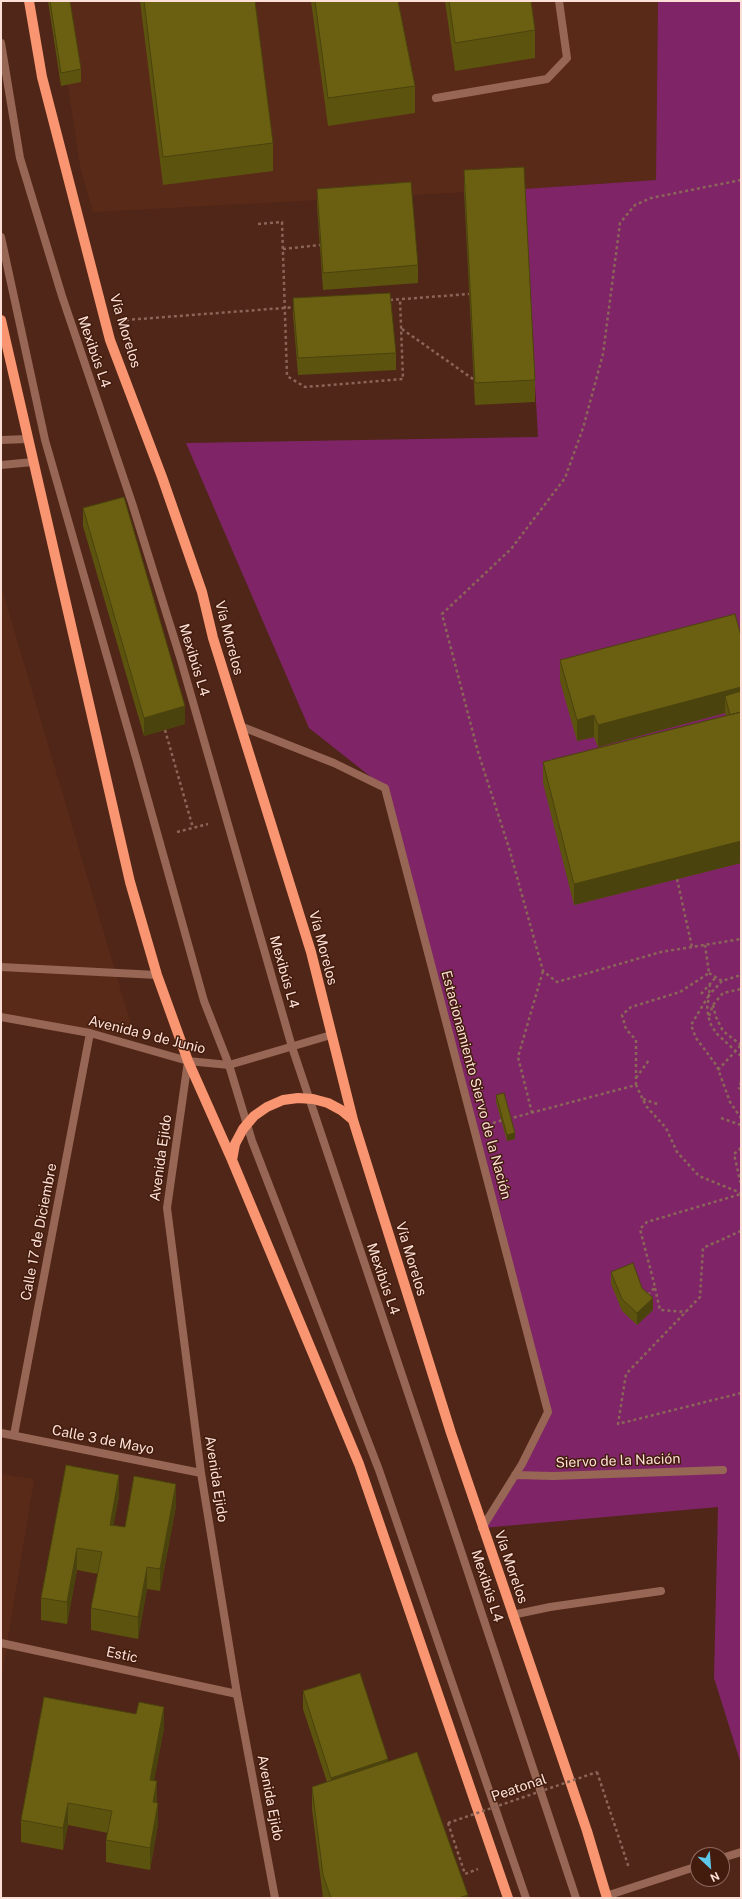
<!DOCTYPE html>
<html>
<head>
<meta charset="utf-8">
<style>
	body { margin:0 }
	#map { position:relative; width:742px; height:1899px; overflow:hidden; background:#4f2617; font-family:"Public Sans",sans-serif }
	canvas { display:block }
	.frame { position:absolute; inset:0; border:2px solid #fce0d7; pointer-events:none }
	.north { position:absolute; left:690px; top:1847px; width:40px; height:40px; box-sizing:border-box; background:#431c0d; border:1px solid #8d6a5e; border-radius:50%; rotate:154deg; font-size:11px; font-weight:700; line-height:16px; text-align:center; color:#fce0d7 }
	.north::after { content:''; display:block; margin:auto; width:14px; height:18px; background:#5cc7e8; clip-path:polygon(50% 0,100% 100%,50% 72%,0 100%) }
</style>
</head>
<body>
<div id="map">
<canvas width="742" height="1899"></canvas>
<div class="frame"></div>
<div class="north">N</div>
</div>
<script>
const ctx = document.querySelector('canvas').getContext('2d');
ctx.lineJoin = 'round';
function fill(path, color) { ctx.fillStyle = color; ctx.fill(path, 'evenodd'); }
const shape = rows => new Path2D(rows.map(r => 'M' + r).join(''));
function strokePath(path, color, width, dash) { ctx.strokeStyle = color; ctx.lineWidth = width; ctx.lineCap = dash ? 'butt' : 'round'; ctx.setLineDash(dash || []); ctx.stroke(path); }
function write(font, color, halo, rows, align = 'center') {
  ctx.font = font + ' "Public Sans",sans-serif'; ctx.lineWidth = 3; ctx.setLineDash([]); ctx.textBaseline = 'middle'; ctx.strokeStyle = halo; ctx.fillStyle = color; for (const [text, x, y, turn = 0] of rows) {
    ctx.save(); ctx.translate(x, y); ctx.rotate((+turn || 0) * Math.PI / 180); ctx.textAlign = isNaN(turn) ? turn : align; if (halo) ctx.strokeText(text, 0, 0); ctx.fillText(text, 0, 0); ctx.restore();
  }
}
fill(shape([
	[55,1,658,1,656,180,524,189,93,212,81,171],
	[1,586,135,1038,1,1013],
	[1,1474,34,1479,1,1681]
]), '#5a2a18');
fill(shape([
	[658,1,741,1,741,1764,714,1678,718,1507,482,1528,548,1412,385,788,309,728,186,443,538,437,524,189,656,180]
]), '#7f2567');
strokePath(shape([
	[741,180,651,198,635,205,620,223,603,354,583,428,565,478,511,549,442,614,478,752,509,848,543,971,557,982,661,952,741,939],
	[258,224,282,222,287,376,305,387,403,379,400,299],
	[283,249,320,245],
	[390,300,469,294],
	[126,320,297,307],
	[402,329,473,379],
	[165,730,193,828],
	[177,832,208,824],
	[677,879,692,947],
	[709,973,722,981,741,975],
	[722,981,709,995,707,1009,710,1023,716,1033,741,1056],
	[710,984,709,995,691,1025,696,1038,717,1066,730,1102,741,1118],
	[701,994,716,977],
	[713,1005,716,1017,723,1031,741,1045],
	[709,1016,713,1005,723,993,741,989],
	[718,1070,741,1045],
	[636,1078,649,1060],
	[741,1082,739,1088,741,1089],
	[636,1085,636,1040,626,1029,622,1015,631,1007,680,992,709,973,705,945],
	[643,1099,660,1105],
	[532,1113,518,1057,543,971],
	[721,1118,741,1125],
	[508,1119,636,1085,646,1106,666,1128,677,1152,699,1176,741,1193],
	[493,1123,503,1120],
	[741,1148,734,1154,741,1185],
	[741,1231,703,1248,700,1297,626,1374,618,1424,741,1393],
	[655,1288,660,1310,686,1312],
	[648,1295,655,1287,640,1229,647,1222,741,1194],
	[597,1772,629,1868],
	[448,1823,465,1874,478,1869]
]), '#8a6558', 2.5, [3, 3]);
strokePath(shape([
	[1,43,20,158,62,296,132,503,180,657,292,1047,457,1539,576,1898],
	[436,98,547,79,567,58,559,1],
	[1,237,45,440,137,761,204,1001,229,1065,252,1141,379,1470,526,1898],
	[1,440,28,439],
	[1,465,33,462],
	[240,726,334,763,385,788,548,1412,522,1464,482,1528],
	[1,967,157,975],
	[515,1475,553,1476,723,1470],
	[512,1615,550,1607,661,1591]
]), '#976654', 8);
strokePath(shape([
	[1,1017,90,1033,188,1061,229,1065,331,1035],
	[188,1061,167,1208,201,1473,237,1694,275,1898],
	[1,1433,201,1473],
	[14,1435,90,1033],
	[1,1643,237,1694],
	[722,1858,741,1852],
	[606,1896,698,1866]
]), '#976654', 8);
strokePath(shape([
	[29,1,42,77,110,340,162,477,202,592,213,638,311,952,353,1120,451,1433,587,1831,607,1898],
	[1,320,130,882,157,975,188,1061,232,1160,359,1464,508,1898],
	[232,1160,235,1144,243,1129,254,1116,267,1107,283,1100,298,1098,313,1099,328,1103,341,1110,353,1120]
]), '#f99570', 10);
strokePath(shape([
	[448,1823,597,1772]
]), '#8a6558', 2.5, [3, 3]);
fill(shape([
	[48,1,70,1,81,69,81,82,61,86],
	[140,1,255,1,273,143,273,171,163,185],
	[311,1,398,1,415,86,415,113,328,126],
	[445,1,531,1,535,30,535,58,455,71],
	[464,170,535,380,535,402,475,405,464,192],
	[317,189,418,265,418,283,323,290,317,206],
	[293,298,396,353,396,370,298,375,293,315],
	[83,508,185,724,144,736,83,526],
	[741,632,741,863,574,905,543,783,543,762,726,716,725,713,598,747,594,737,577,741,560,681,560,660],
	[496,1095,515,1139,507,1141,496,1102],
	[611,1272,642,1288,653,1310,637,1325,622,1311,611,1284],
	[66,1465,119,1496,113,1525,125,1527,176,1506,160,1591,147,1589,138,1639,91,1630,91,1608,98,1574,77,1570,67,1624,41,1620,41,1598],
	[303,1691,388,1762,468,1898,323,1898,312,1809,312,1787,327,1782,303,1709],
	[164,1728,154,1780,157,1802,158,1824,150,1870,106,1862,106,1840,108,1833,68,1825,63,1850,21,1842,21,1820]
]), '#5c530f');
fill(shape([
	[741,687,741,709,725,696,725,713,598,747,598,725],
	[185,706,185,724,144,736,144,718],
	[594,715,594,737,577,741,577,720],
	[741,841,741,863,574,905,574,884],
	[515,1133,515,1139,507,1141,507,1135],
	[653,1298,653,1310,637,1325,637,1313],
	[119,1475,119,1496,110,1546,110,1525],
	[176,1484,176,1506,160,1591,160,1569],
	[77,1548,77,1570,67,1624,67,1602],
	[147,1567,147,1589,138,1639,138,1617],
	[164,1707,164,1728,150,1802,150,1780],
	[388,1759,388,1777,331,1795,331,1778],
	[157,1781,157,1803,153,1802],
	[68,1803,68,1825,63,1850,63,1828],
	[158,1803,158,1824,150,1870,150,1848],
	[468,1895,468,1898,458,1898]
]), '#4b430d');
const building = shape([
	[50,1,70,1,81,69,61,73,50,1],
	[144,1,255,1,273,143,163,157,144,1],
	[315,1,398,1,415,86,328,98,315,1],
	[449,1,531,1,535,30,455,43,449,1],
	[524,167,535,380,475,383,464,170,524,167],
	[411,182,418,265,323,273,317,189,411,182],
	[390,293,396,353,298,358,293,298,390,293],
	[124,497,185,706,144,718,83,508,124,497],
	[735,614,741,636,741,687,598,725,594,715,577,720,560,660,735,614],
	[741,691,741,712,730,715,725,696,741,691],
	[741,712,741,841,574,884,543,762,741,712],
	[504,1093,515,1133,507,1135,496,1095,504,1093],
	[633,1263,642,1288,653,1298,637,1313,622,1299,611,1272,633,1263],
	[66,1465,119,1475,110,1525,125,1527,134,1476,176,1484,160,1569,147,1567,138,1617,91,1608,102,1552,77,1548,67,1602,41,1598,66,1465],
	[360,1673,388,1759,331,1778,303,1691,360,1673],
	[44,1697,136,1714,139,1702,164,1707,150,1780,157,1781,153,1802,158,1803,150,1848,106,1840,112,1811,68,1803,63,1828,21,1820,44,1697],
	[417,1752,468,1895,458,1898,331,1898,323,1875,312,1787,417,1752]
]);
fill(building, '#6b6012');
strokePath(building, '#4b430d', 1);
write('14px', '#fce0d7', '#431c0d', [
	["Vía Morelos",125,331,73],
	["Mexibús L4",94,352,71],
	["Vía Morelos",229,638,75],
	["Mexibús L4",194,660,73],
	["Vía Morelos",323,948,75],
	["Mexibús L4",284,972,74],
	["Avenida 9 de Junio",147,1035,14],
	["Estacionamiento Siervo de la Nación",476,1085,75],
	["Avenida Ejido",161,1158,-82],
	["Calle 17 de Diciembre",39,1232,-79],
	["Vía Morelos",411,1259,73],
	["Mexibús L4",383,1279,71],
	["Calle 3 de Mayo",103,1440,11],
	["Siervo de la Nación",618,1461,-2],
	["Avenida Ejido",216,1479,81],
	["Vía Morelos",511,1567,71],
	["Mexibús L4",487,1586,72],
	["Estic",122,1655,12],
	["Peatonal",519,1788,-19],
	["Avenida Ejido",270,1798,79]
]);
</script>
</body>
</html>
